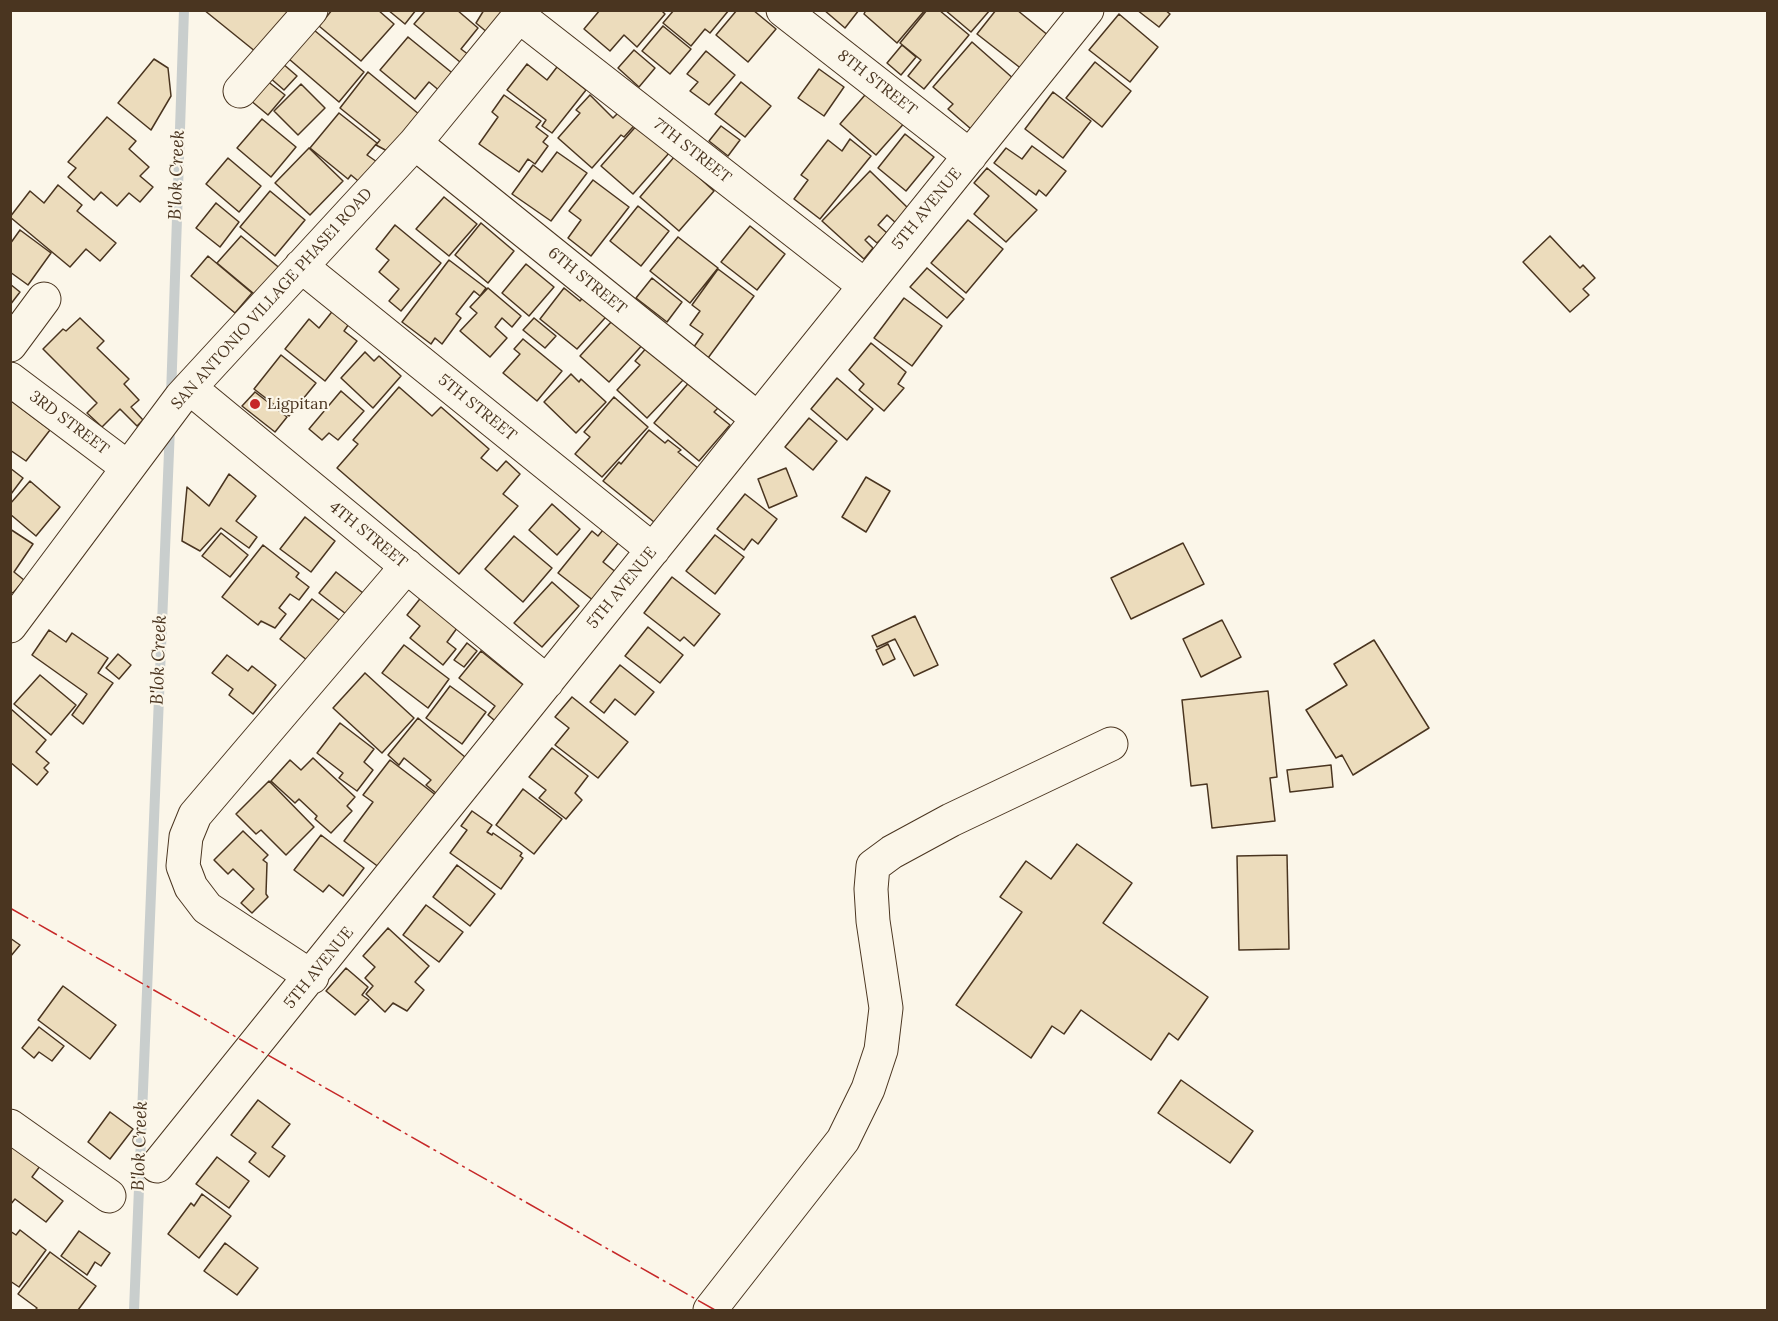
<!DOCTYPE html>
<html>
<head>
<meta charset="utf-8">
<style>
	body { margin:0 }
	#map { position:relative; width:1778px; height:1321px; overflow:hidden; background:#fbf6e9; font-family:Lora,serif }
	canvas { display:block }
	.frame { position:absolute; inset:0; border:12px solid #4a3520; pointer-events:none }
</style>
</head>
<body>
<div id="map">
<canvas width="1778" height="1321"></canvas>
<div class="frame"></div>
</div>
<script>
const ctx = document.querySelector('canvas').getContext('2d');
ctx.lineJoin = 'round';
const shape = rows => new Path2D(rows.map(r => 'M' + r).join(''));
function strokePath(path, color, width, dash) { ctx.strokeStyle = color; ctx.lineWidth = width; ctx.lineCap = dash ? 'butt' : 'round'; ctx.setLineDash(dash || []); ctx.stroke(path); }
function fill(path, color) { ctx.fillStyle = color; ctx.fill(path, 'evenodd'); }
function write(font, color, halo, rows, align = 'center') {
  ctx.font = font + ' Lora,serif'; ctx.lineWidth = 4.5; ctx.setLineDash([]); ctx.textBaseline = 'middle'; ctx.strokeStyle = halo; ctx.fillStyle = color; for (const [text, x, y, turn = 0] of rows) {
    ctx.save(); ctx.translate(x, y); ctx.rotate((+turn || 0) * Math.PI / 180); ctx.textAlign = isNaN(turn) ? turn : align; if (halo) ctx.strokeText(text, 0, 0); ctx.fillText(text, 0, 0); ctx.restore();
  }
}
strokePath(shape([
	[171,396,184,10],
	[134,1310,170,427]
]), '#c9cecd', 10);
const building = shape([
	[204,10,288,10,289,12,256,52,204,10],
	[332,10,378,10,394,24,361,61,319,26,332,10],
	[388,10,416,10,405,24,388,10],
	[426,10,457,10,478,28,461,49,473,58,466,67,414,24,426,10],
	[484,10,516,10,494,38,476,23,484,10],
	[600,10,661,10,665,14,637,47,624,35,610,51,584,29,600,10],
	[674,10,729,10,710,33,705,29,691,46,663,23,674,10],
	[737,10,753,10,776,29,748,62,716,35,737,10],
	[824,10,859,10,845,28,824,10],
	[866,10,925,10,897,43,864,14,866,10],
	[927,10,939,10,969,35,924,89,908,76,921,60,900,43,927,10],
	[945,10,990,10,971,32,945,10],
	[996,10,1017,10,1049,36,1023,70,977,34,996,10],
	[1137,10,1165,10,1170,14,1159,27,1137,10],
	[1119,14,1158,47,1130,82,1089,50,1119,14],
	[663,26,691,49,670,74,642,51,663,26],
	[314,30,364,72,339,102,289,59,314,30],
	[408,37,456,76,441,92,429,82,415,99,380,70,408,37],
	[972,42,1015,80,971,129,948,109,953,104,933,87,972,42],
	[902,45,916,57,901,75,887,63,902,45],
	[634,50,655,68,639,87,618,68,634,50],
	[706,51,735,75,709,105,690,91,698,82,687,74,706,51],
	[154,59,168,68,171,96,151,130,118,103,154,59],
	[1095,62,1131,91,1102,127,1066,98,1095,62],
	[282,63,297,76,284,90,269,77,282,63],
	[527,64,547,80,557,67,586,90,552,133,542,126,546,120,507,90,527,64],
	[819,69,844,87,824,116,798,98,819,69],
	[368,72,420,115,389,152,376,145,380,140,340,108,368,72],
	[266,80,285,95,268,115,250,100,266,80],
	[741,82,771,106,745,137,715,114,741,82],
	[301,84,325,108,298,135,274,111,301,84],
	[871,88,907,120,876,155,840,124,871,88],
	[1053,92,1091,121,1063,158,1025,129,1053,92],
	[504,95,541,121,536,127,548,136,543,142,548,146,535,164,528,159,519,172,479,144,498,117,492,112,504,95],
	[590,95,613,118,626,105,641,118,624,137,621,135,592,168,558,138,580,113,576,110,590,95],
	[339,113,377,143,367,155,380,164,363,185,351,175,348,179,310,148,339,113],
	[107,117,136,141,129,149,149,167,140,176,153,187,140,202,129,193,117,206,101,192,94,200,68,177,76,168,68,162,107,117],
	[262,119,296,147,271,177,237,148,262,119],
	[638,124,670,152,633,194,601,166,638,124],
	[721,126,740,140,728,156,709,141,721,126],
	[905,134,934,157,906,191,878,168,905,134],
	[850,139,871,156,820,219,794,199,808,180,801,175,828,140,842,151,850,139],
	[1032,146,1066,171,1046,196,1039,190,1036,195,994,163,1006,148,1022,159,1032,146],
	[309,148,343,181,310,215,275,183,309,148],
	[557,152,587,173,551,221,512,194,533,165,542,172,557,152],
	[675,156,714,191,679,231,640,197,675,156],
	[228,158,261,186,239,212,206,184,228,158],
	[987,168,1037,210,1006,242,974,214,989,196,974,183,987,168],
	[870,171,910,210,897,224,887,215,878,225,887,233,877,243,869,236,865,240,873,248,864,259,822,221,870,171],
	[593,180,629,207,591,256,568,238,581,220,569,211,593,180],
	[58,185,82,205,77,211,116,243,100,261,86,249,70,267,10,217,30,191,44,203,58,185],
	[270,191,305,220,275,256,240,227,270,191],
	[444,197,477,224,449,256,416,229,444,197],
	[216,203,239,222,220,247,196,228,216,203],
	[638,206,669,231,641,266,610,241,638,206],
	[968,220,1003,249,966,293,931,263,968,220],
	[481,223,514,251,488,283,455,255,481,223],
	[395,225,441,263,401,311,389,301,399,289,379,272,389,260,376,249,395,225],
	[750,226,785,254,757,290,721,262,750,226],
	[20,230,51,253,28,285,10,272,10,244,20,230],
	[241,236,288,275,265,303,217,263,241,236],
	[1550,236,1580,268,1583,265,1595,278,1583,289,1589,295,1570,312,1523,262,1550,236],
	[678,237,718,268,690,303,650,271,678,237],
	[208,256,252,293,235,313,191,276,208,256],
	[449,260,486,288,480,296,474,291,456,314,461,318,442,344,435,338,431,344,402,322,449,260],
	[526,264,554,287,529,316,502,293,526,264],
	[927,268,964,299,947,318,910,287,927,268],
	[718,269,754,296,705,362,691,351,703,334,690,325,700,311,692,305,718,269],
	[652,278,682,302,667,322,636,298,652,278],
	[10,284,20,292,10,305,10,284],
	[488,288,521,316,512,327,502,318,495,327,507,338,490,357,460,331,477,313,470,307,488,288],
	[564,288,580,301,590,289,614,308,577,349,540,319,564,288],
	[904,298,942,326,912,366,874,338,904,298],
	[335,308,351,321,344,331,357,341,325,381,285,349,309,319,319,328,335,308],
	[80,318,104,341,97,348,129,379,124,384,139,400,131,407,143,420,137,426,120,409,102,427,87,413,97,403,43,349,63,329,66,331,80,318],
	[534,318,556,336,545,348,523,330,534,318],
	[612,321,645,342,609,382,580,356,612,321],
	[523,339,562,371,537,401,503,373,520,354,514,349,523,339],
	[871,343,906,372,898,384,904,388,884,411,859,390,864,384,849,370,871,343],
	[648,346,683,380,647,418,617,390,640,365,635,361,648,346],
	[365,352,374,361,379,356,401,376,373,408,341,378,365,352],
	[281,355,316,383,289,416,254,389,281,355],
	[571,374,579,382,581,379,606,402,576,433,544,402,571,374],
	[837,378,873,409,847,440,811,409,837,378],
	[692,379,721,405,714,412,730,425,699,461,654,423,692,379],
	[399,387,432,416,441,407,489,449,481,458,497,471,506,461,520,474,503,494,518,506,459,574,337,468,358,444,353,440,399,387],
	[341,391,364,411,338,440,329,433,322,440,309,429,341,391],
	[255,392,287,417,275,432,242,406,255,392],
	[614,397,648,427,602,477,575,454,590,437,584,432,614,397],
	[10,400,50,430,26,461,10,450,10,400],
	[809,418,837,441,813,470,785,447,809,418],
	[649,430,665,443,668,440,681,450,678,452,703,472,659,526,603,481,619,462,621,464,649,430],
	[10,468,23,478,11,494,10,493,10,468],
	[786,468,797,496,769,508,758,479,786,468],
	[229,474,256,496,236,521,257,537,249,548,221,528,200,551,182,541,187,487,209,506,229,474],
	[866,477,890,491,866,532,842,517,866,477],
	[30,481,60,507,36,536,10,514,10,504,30,481],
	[745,494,777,519,758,544,752,539,744,550,717,529,745,494],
	[552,504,580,529,557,555,529,530,552,504],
	[305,517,335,541,311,572,280,549,305,517],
	[10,529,33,544,14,572,24,580,13,593,10,591,10,529],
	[603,530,619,542,603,562,617,573,594,601,558,573,592,531,598,536,603,530],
	[221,533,248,555,230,577,202,556,221,533],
	[715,535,744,557,715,594,686,571,715,535],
	[514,536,552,568,523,602,485,569,514,536],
	[1183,543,1204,584,1131,619,1111,578,1183,543],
	[263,545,299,573,296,577,309,587,299,600,290,594,279,608,286,614,275,628,261,621,258,625,222,597,263,545],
	[336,572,363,593,346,614,319,593,336,572],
	[672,577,720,614,694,646,684,637,680,641,644,613,672,577],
	[552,582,579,606,542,647,514,623,552,582],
	[423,595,460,624,447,642,456,649,443,665,410,638,420,626,407,615,423,595],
	[312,599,343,623,312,664,280,639,312,599],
	[915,616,938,665,914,676,895,639,877,647,872,636,915,616],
	[1222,620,1241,657,1201,677,1183,639,1222,620],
	[648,627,683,655,660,683,625,656,648,627],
	[49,630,66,642,72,633,108,658,98,673,113,683,83,724,72,715,87,694,32,655,49,630],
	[1374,640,1429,728,1353,775,1342,755,1336,758,1306,710,1347,685,1334,664,1374,640],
	[467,643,477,651,464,667,454,660,467,643],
	[888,644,895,659,883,665,876,650,888,644],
	[404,645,449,679,428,708,382,673,404,645],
	[481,651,527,688,499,724,488,715,495,706,459,678,481,651],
	[118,654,131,665,119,679,106,668,118,654],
	[227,655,248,671,252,666,276,685,253,714,229,695,233,689,212,673,227,655],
	[620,665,654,692,635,715,615,699,604,713,590,702,620,665],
	[365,673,414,718,382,753,333,708,365,673],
	[40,675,76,705,51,735,14,704,40,675],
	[450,686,486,712,462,744,426,718,450,686],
	[1268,691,1277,777,1270,778,1275,821,1212,828,1207,784,1191,786,1182,700,1268,691],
	[572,697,628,742,598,778,555,745,569,728,555,717,572,697],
	[11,709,46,740,36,752,49,763,44,768,48,772,37,785,10,762,11,709],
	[418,718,471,762,442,798,426,785,431,780,404,758,399,765,388,755,418,718],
	[340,723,374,749,364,762,373,770,357,791,339,778,343,773,317,753,340,723],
	[552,748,588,776,575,793,582,800,566,819,539,798,546,790,529,777,552,748],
	[313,758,355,797,347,806,352,811,331,833,315,819,317,816,299,799,295,803,271,781,290,760,301,770,313,758],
	[390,760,437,796,380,868,344,841,373,802,363,795,390,760],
	[1331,765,1333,787,1290,792,1287,770,1331,765],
	[269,781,314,827,286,855,261,830,256,834,236,814,269,781],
	[523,789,562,819,534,854,496,825,523,789],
	[472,811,492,825,487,832,492,835,493,833,522,853,520,856,523,858,501,889,450,853,467,830,461,826,472,811],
	[243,831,268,855,263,860,267,863,266,894,268,897,252,913,241,903,254,889,233,869,228,874,214,860,243,831],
	[321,835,364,868,343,896,329,885,323,892,294,870,321,835],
	[1077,844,1132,883,1103,923,1208,997,1178,1040,1169,1033,1151,1060,1081,1010,1064,1034,1052,1026,1031,1058,956,1005,1022,912,1000,897,1026,861,1051,879,1077,844],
	[1287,855,1289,949,1239,950,1237,856,1287,855],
	[457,865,495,894,470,926,433,897,457,865],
	[426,905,463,932,439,962,403,935,426,905],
	[388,928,429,966,415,982,424,990,407,1011,393,1003,385,1012,366,994,373,986,365,978,375,967,363,956,388,928],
	[10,938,20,945,10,957,10,938],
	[346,968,368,987,362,995,369,1000,355,1015,326,991,346,968],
	[63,986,116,1025,90,1059,38,1020,63,986],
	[39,1027,64,1046,52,1061,39,1052,34,1058,22,1048,39,1027],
	[1181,1080,1253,1131,1230,1163,1158,1113,1181,1080],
	[258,1100,290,1124,272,1147,285,1156,269,1177,249,1162,256,1153,231,1135,258,1100],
	[110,1112,133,1129,110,1159,88,1142,110,1112],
	[10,1138,43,1162,32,1177,63,1201,46,1222,15,1199,10,1205,10,1138],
	[217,1157,249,1181,229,1208,196,1184,217,1157],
	[202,1194,231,1216,199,1258,168,1234,191,1203,194,1206,202,1194],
	[20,1230,46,1250,19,1287,10,1281,10,1231,16,1235,20,1230],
	[79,1231,110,1253,101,1266,95,1262,87,1275,61,1256,79,1231],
	[225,1243,258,1268,237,1295,204,1271,225,1243],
	[50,1252,96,1286,78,1310,35,1310,37,1308,18,1294,50,1252]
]);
fill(building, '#ecdcbc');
strokePath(building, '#4a3520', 1.5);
const minor = shape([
	[783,10,970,156],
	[519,16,865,286],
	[240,91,311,10],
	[415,143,758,419],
	[301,266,653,550],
	[10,345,44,299],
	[10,379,127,467],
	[190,388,547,682],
	[10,626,181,397,415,143,524,10],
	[312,977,207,908,191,887,183,866,186,837,195,815,407,566],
	[10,1126,109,1196],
	[157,1166,1087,10],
	[710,1310,843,1140,868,1089,881,1050,886,1008,873,921,871,889,873,866,892,852,951,820,1111,744]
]);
strokePath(minor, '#4a3520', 35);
strokePath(minor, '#fbf6e9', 33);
strokePath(shape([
	[10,908,715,1310]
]), '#c62828', 1.5, [21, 4.5, 3, 4.5]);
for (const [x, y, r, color] of [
	[255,404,6,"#c62828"]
]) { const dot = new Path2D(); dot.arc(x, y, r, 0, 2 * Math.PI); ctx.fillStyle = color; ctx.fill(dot); strokePath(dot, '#fbf6e9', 2); }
write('16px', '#4a3520', '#fbf6e9', [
	["8TH STREET",877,83,38],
	["7TH STREET",692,151,38],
	["5TH AVENUE",927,209,-51],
	["6TH STREET",587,281,39],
	["SAN ANTONIO VILLAGE PHASE1 ROAD",272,299,-48],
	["5TH STREET",477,408,39],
	["3RD STREET",69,423,37],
	["4TH STREET",368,535,39],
	["5TH AVENUE",622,588,-51],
	["5TH AVENUE",319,968,-51]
]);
write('16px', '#4a3520', '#fbf6e9', [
	["Ligpitan",267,404]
], 'left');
write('italic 18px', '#4a3520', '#fbf6e9', [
	["B'lok Creek",177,175,-88],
	["B'lok Creek",159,660,-88],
	["B'lok Creek",140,1146,-88]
]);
</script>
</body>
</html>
